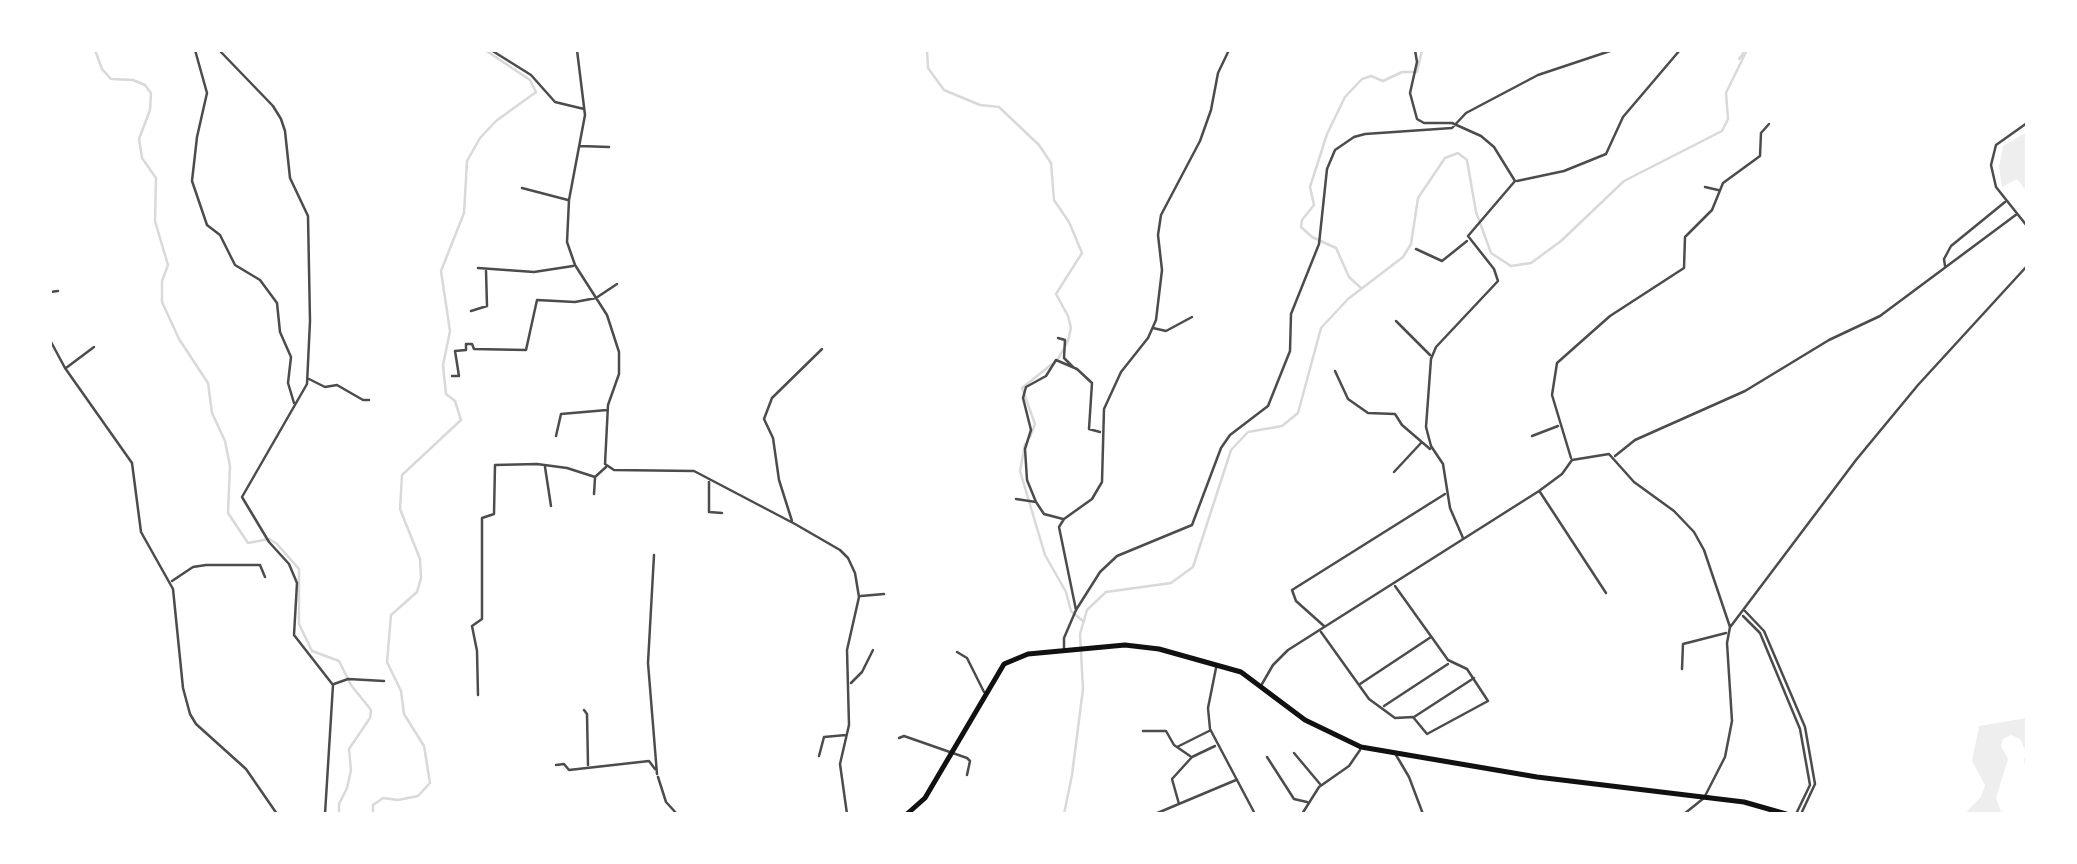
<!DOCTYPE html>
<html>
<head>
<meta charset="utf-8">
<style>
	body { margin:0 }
	#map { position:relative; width:2077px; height:864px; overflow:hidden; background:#fff; font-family:"Open Sans",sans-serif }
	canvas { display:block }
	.frame { position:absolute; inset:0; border:52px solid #fff; pointer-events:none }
</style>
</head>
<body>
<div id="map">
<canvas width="2077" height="864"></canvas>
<div class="frame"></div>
</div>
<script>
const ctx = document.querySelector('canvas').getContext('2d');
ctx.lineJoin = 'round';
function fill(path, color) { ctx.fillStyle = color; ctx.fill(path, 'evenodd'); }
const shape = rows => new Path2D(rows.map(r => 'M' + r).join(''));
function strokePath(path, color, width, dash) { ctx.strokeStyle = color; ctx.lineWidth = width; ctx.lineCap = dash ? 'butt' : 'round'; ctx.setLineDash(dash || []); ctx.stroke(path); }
fill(shape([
	[2027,132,2027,192,2017,179,2002,187,1999,167,2003,146],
	[2027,718,2027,778,2024,760,2026,752,2020,739,2011,735,2003,739,2001,746,2008,759,1996,798,2002,814,1964,814,1981,797,1985,785,1972,761,1979,726]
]), '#eee');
strokePath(shape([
	[95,50,102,69,111,79,133,80,145,85,151,93,150,110,139,139,142,158,156,178,155,221,168,265,162,281,162,302,179,339,208,383,212,413,225,441,230,466,228,513,248,543,269,539,277,544,299,569,299,624,312,651,339,661,351,685,371,710,370,718,349,749,351,770,347,788,339,804,339,814],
	[927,50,928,68,944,90,980,105,999,107,1039,145,1051,163,1054,200,1069,222,1082,253,1056,294,1068,316,1071,328,1068,341,1058,359],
	[1744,53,1739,59,1745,51],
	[1361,288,1349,277,1336,248,1312,237,1301,227,1302,220,1314,205,1310,187,1327,134,1345,97,1362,79,1371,76,1383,81,1402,72,1417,72,1422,50],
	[1030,437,1035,424,1022,388,1052,364],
	[1025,444,1020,471,1045,555,1066,592,1071,611,1084,622],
	[373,814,373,805,383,798,398,800,418,796,430,783,424,746,404,714,401,691,387,662,391,615,417,592,421,578,420,559,400,509,402,475,461,420,455,401,446,394,443,365,450,331,441,271,464,213,467,161,480,138,496,121,536,92,530,80,485,50],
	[1064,814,1072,775,1083,689,1080,634,1087,610,1106,592,1171,583,1193,567,1231,450,1248,432,1282,426,1298,413,1321,328,1348,299,1403,257,1411,244,1418,198,1445,158,1458,153,1467,160,1476,212,1491,253,1511,266,1531,263,1561,241,1624,181,1722,131,1728,119,1726,93,1747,50]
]), '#d9d9d9', 2.5);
strokePath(shape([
	[195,50,207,93,197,137,192,181,207,225,220,235,235,265,260,280,277,303,280,332,291,357,288,383,294,403],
	[219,50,273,106,281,119,285,131,290,178,308,216,310,321,307,384,242,497,269,542,289,564,297,583,294,635,333,685,325,814],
	[491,50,531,75,555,102,584,109],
	[577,50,585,115,569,200,567,242,575,265,607,315,619,352,619,374,608,405,605,464,614,470,694,471,795,524,840,550,848,558,855,573,859,597,847,650,849,725,840,764,847,814],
	[1415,50,1417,62,1410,93,1417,119,1424,123,1452,123,1481,136,1494,147,1515,181,1468,236,1494,269,1498,281,1436,347,1431,359,1426,427,1431,446,1443,464,1450,508,1463,538],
	[2027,123,1996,145,1991,165,1996,187,2027,226],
	[580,146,609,147],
	[1517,181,1564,171,1606,154,1623,117,1680,50],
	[1705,187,1718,190],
	[522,188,568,200],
	[1416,249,1442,261,1467,241],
	[1945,266,1944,259,1951,246,2005,202],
	[478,268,534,272,573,266],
	[50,292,58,291],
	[471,311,487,306,486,271],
	[1396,321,1430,355],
	[1153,328,1166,331,1192,317],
	[1058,338,1065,340,1064,358,1073,367],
	[50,340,65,368,132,463,141,532,173,589,183,688,190,714,196,724,246,769,277,814],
	[66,368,94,347],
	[1335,371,1348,399,1368,413,1395,414,1402,425,1430,449],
	[452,376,459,376,455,351,466,350,466,344,472,344,474,349,526,350,537,300,575,302,596,298,617,284],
	[309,379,325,387,337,385,363,400,369,400],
	[556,436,561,414,607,410],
	[1532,436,1558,426],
	[1615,456,1635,440,1745,391,1829,340,1880,316,2017,214],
	[1571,458,1552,395,1557,363,1610,316,1684,268,1685,237,1712,210,1723,183,1760,156,1761,133,1769,124],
	[545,467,551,506],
	[1394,472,1421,443],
	[709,482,709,512,722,513],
	[1540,492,1606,593],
	[594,494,595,478],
	[1016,499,1036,502,1044,514,1063,519],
	[1036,502,1027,480,1025,449,1031,430,1023,398,1026,387,1046,376,1056,360,1077,369,1092,383,1089,429,1100,432],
	[792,521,779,480,773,438,764,419,772,398,822,349],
	[654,555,648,663,657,774],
	[172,581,193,567,206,565,260,565,265,577],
	[861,596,884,594],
	[1076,610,1100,572,1117,556,1192,525,1221,448,1230,435,1268,406,1290,351,1291,314,1319,244,1327,169,1335,150,1354,137,1365,134,1452,128,1466,113,1538,75,1613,50],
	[1745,611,1764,631,1805,727,1815,784,1801,814],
	[1743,616,1760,633,1800,729,1810,785,1796,814],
	[1324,626,1296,601,1292,590,1445,494],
	[1731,626,1856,460,1918,385,2027,266],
	[1321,632,1369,699,1395,718,1413,717,1427,734,1488,701,1467,669,1448,660,1395,586],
	[1064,648,1064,638,1076,610,1059,527,1064,519,1092,499,1102,482,1104,409,1121,372,1148,338,1156,320,1162,270,1158,235,1161,215,1200,141,1211,110,1218,73,1229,50],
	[957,652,967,658,984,692],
	[1216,668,1208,708,1210,729,1255,814],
	[1682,669,1683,644,1726,633],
	[851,683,862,672,873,650],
	[334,684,348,679,384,681],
	[1262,684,1273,665,1288,650,1539,491,1562,474,1572,460,1609,454,1634,482,1674,511,1694,532,1704,550,1730,627,1727,643,1732,721,1725,757,1704,798,1684,814],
	[1360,684,1431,637],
	[478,695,477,651,472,626,482,619,482,518,494,514,495,465,537,464,567,468,595,477,606,467],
	[1384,706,1448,664],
	[584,710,587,714,588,765],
	[1414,717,1474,678],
	[1143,731,1166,731,1174,745,1190,756],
	[899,738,904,736,967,758,970,761,967,775],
	[1177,747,1209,731],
	[1294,753,1320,784],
	[1396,755,1409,777,1423,814],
	[819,756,824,737,846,735],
	[1267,757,1294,799,1307,802],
	[556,765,564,764,569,770,649,761,655,769],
	[658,777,666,802,677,814],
	[1179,804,1172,779,1192,757,1215,746],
	[1155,814,1236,780],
	[1302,814,1319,787,1349,766,1360,750]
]), '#4c4c4c', 2.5);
strokePath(shape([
	[907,814,925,798,1004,664,1028,654,1125,645,1159,649,1241,672,1305,720,1361,747,1537,777,1744,802,1786,814]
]), '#111', 5);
</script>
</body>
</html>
